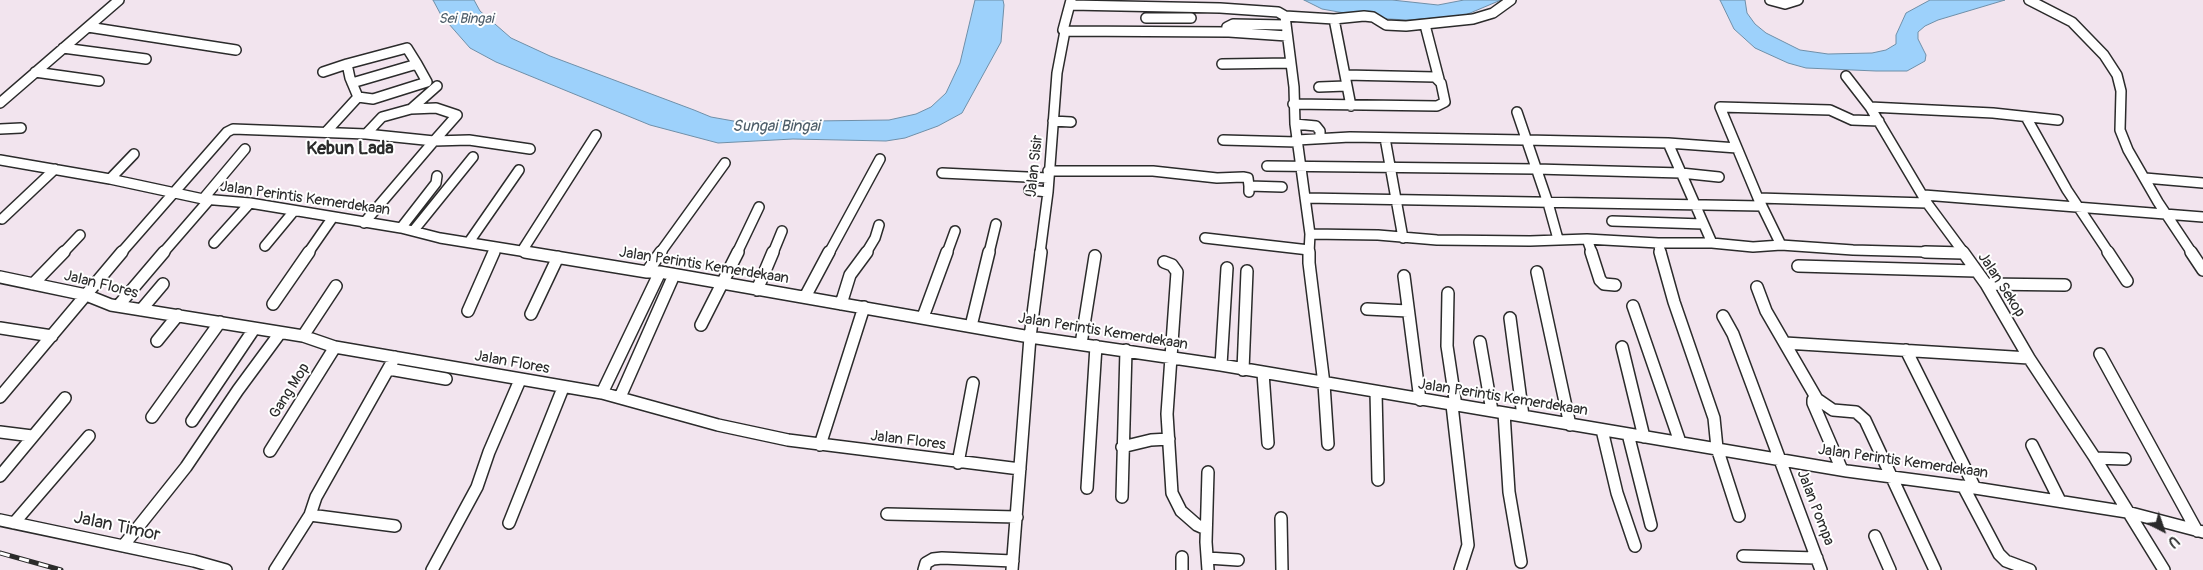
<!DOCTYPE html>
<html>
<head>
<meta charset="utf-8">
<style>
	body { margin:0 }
	#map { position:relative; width:2203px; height:570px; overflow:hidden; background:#f2e4ee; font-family:Pangolin,sans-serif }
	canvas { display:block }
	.north { position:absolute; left:2138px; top:505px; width:50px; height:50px; -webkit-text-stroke:4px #fff; paint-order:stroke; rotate:139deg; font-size:14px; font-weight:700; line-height:20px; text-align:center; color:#2b2b2b }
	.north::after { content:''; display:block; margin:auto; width:18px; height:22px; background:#2b2b2b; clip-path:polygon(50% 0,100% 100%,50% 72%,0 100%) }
</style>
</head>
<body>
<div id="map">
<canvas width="2203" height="570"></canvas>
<div class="north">U</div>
</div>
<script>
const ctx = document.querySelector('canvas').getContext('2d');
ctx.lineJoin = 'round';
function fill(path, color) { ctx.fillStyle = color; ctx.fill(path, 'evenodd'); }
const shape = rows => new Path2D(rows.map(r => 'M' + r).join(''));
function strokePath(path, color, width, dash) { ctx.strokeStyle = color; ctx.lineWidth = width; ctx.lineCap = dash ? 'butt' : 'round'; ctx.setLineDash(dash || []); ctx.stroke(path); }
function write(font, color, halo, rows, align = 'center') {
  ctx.font = font + ' Pangolin,sans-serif'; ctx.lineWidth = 4; ctx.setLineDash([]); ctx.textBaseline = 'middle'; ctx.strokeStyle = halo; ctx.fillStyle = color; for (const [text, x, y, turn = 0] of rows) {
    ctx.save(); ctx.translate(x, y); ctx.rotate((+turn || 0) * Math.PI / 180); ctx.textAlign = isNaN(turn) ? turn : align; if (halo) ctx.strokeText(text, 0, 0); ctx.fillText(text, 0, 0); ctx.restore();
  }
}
const water = shape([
	[433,0,474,0,480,11,511,38,550,56,694,110,711,117,739,122,889,120,916,114,931,107,946,93,960,63,975,0,1003,0,1004,5,1001,42,962,113,938,126,905,138,886,141,793,139,718,143,650,125,496,62,470,48,441,15,433,0],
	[1304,0,1392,0,1438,5,1464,0,1501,0,1463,16,1407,20,1372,18,1322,9,1304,0],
	[1720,0,1745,0,1747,13,1755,24,1766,33,1800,50,1828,54,1872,53,1886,50,1896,44,1896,35,1906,13,1930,0,2005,0,1938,20,1925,26,1918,32,1918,39,1926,55,1925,61,1907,71,1876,71,1806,68,1788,63,1755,48,1734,29,1720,0]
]);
fill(water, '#9dd1fb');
strokePath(water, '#6f8fa8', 1);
const minorFar1 = shape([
	[1770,0,1785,4,1798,0],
	[2029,0,2072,22,2104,55,2117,75,2121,91,2120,130,2128,150,2158,202,2192,253],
	[1071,5,1220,8,1278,12,1285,16,1334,19,1364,16,1373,17,1386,25,1406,26,1473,19,1493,13,1511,0],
	[1285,16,1294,87,1295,124,1310,234,1309,253],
	[1146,18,1191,18],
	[1334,19,1351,106],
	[1425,25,1439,79],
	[88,27,236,50],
	[1065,31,1229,32,1287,36],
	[1229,32,1227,27,1233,24,1285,25],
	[63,48,146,59],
	[347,64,407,48,417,64,352,83],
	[1222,64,1290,63],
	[35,72,99,81],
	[323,72,347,64,350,78,358,97,326,132],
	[1846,76,1870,107,1927,203,1964,253],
	[437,86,411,109,436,108,457,115,434,141,469,140,530,149],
	[1319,87,1346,86],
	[358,97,373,99,427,82,417,64],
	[0,103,119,0],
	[1293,104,1437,106,1445,102,1441,83,1435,77,1345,75],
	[1870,107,1993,113,2058,120],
	[1517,112,1548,203,1558,239],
	[2026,117,2067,190,2109,253],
	[1053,121,1071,122],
	[1295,124,1316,126,1320,131,1320,138],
	[0,129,21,128],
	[366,134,382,117,411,109],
	[1385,138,1403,238],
	[1223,140,1297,142],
	[1297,140,1350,137,1525,140,1668,143,1737,148],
	[1668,143,1712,243],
	[0,160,110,179,203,199,250,203,401,228,440,238,533,253],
	[1267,166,1536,169,1681,173,1719,177],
	[1048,171,1153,171,1217,178,1243,177,1248,178,1249,186],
	[942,173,1048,178],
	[2145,178,2203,183],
	[110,179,134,154],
	[1029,190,1048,192],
	[1249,192,1249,186,1282,187],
	[1924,195,2203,217],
	[1305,198,1762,206],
	[1758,198,1927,203],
	[203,199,245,149],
	[2,219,55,169],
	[1612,221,1703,224],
	[401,228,436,183,437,176],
	[414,230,473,157],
	[1310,234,1378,235,1437,240,1530,241,1587,239,1658,243,1712,243,1753,247,1781,245,1853,250,1963,253],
	[1205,238,1309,250],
	[1587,239,1592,253],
	[469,242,519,170],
	[214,243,250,203],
	[1658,243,1661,253],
	[1781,245,1758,198,1720,107,1830,110,1852,120,1879,121],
	[265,246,294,211],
	[522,251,596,135],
	[63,253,80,235],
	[121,253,227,132,233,129,366,134,434,141,364,223],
	[163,253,209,200],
	[308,253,333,217],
	[493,253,496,247],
	[660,253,725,163],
	[737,253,759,207],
	[773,253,782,231],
	[829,253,880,159],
	[866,253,875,238,879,225],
	[947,253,955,231],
	[989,253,996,224],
	[1040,253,1048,192,1057,73,1065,31,1063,30,1071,0]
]);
const minor = shape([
	[525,252,647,272,660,272,1030,337,1221,365,1847,471,1975,488,2127,512,2203,532],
	[1309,252,1309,263,1324,384,1328,444],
	[1591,252,1600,280,1604,284,1615,285],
	[1660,252,1674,302,1714,418,1717,448,1739,516],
	[1925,252,1963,253],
	[1963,252,1986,284,2029,358,2095,458,2164,570],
	[2108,252,2127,281],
	[2191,252,2203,270],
	[1164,262,1172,265,1177,272,1167,414,1172,493,1181,511,1197,525,1206,529],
	[1798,266,1976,271],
	[647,272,661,252],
	[1537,272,1570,425],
	[1404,276,1420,400],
	[0,277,86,295,111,305,303,336,335,347,602,393,718,425,788,440,1020,469],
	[33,284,64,252],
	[1986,284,2065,285],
	[1757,287,1766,311,1817,399,1833,410,1856,412,1865,420,1935,570],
	[757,290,773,252],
	[1448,293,1447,346,1456,406],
	[805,297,829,252],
	[273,304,309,252],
	[841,304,850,275,867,252],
	[118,306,164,252],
	[1633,306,1680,442],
	[1367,309,1408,311],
	[141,310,163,284],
	[468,311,494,252],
	[531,314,558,257],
	[1723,316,1733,334,1821,570],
	[923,317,947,252],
	[1510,318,1523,416],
	[701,325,738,252],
	[971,326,989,252],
	[0,328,52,336],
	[303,336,336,286],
	[157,341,178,315],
	[1480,342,1492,411],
	[1785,343,2029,358],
	[1081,344,1095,256],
	[1622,347,1644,437],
	[1906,350,1975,488],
	[2100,354,2197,531],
	[1221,365,1227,268],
	[389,369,446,379],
	[1243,370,1247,271],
	[1263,373,1268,443],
	[1376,392,1378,480],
	[602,393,660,272],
	[0,397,122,252],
	[620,397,674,275],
	[1817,399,1813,400,1813,403,1842,470],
	[1452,405,1468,545,1460,570],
	[1504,413,1509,492,1521,562],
	[152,417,220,322],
	[192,421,254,329],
	[1602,430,1617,493,1635,546],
	[0,432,32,436],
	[1628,434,1651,525],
	[820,445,864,307],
	[2032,445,2060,501],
	[1122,447,1151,440,1169,439],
	[270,451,335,347],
	[2095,458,2125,459],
	[958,463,973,383],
	[1208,472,1206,542,1208,570],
	[0,476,65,398],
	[1963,486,1999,554,2006,561,2030,570],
	[1087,488,1096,346],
	[1122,497,1126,350],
	[887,514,1017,517],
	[310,515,395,526],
	[1281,518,1282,570],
	[0,520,194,561,226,570],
	[14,523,89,436],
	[509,523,563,388],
	[1875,536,1890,570],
	[123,546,186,467,238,390,280,333],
	[1743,556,1817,558],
	[1182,557,1182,570],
	[1208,558,1238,560],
	[275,570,310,515,316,497,395,357],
	[432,570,477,487,489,452,520,380],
	[924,570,926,563,933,559,942,558,1013,561],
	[1012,570,1030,337,1041,252]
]);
strokePath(minorFar1, '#2b2b2b', 12);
strokePath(minor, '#2b2b2b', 14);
strokePath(minorFar1, '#fff', 9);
strokePath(minor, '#fff', 11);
const rail = shape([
	[0,553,61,570]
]);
strokePath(rail, '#2b2b2b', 5);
strokePath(rail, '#fff', 3, [10]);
write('italic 14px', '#4d5d69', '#fff', [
	["Sei Bingai",466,19]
]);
write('15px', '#2b2b2b', '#fff', [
	["Jalan Sisir",1035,166,-84],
	["Jalan Perintis Kemerdekaan",305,199,8],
	["Jalan Perintis Kemerdekaan",704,266,9],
	["Jalan Flores",101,285,14],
	["Jalan Sekop",2001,285,57],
	["Jalan Perintis Kemerdekaan",1103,332,9],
	["Jalan Flores",512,363,10],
	["Gang Mop",290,391,-58],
	["Jalan Perintis Kemerdekaan",1503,398,9],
	["Jalan Flores",908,441,7],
	["Jalan Perintis Kemerdekaan",1903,462,8],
	["Jalan Pompa",1815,508,69]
]);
write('italic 16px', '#4d5d69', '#fff', [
	["Sungai Bingai",776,127]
]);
write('bold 18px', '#2b2b2b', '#fff', [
	["Kebun Lada",350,149]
]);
write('18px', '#2b2b2b', '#fff', [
	["Jalan Timor",117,527,12]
]);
</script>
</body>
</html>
